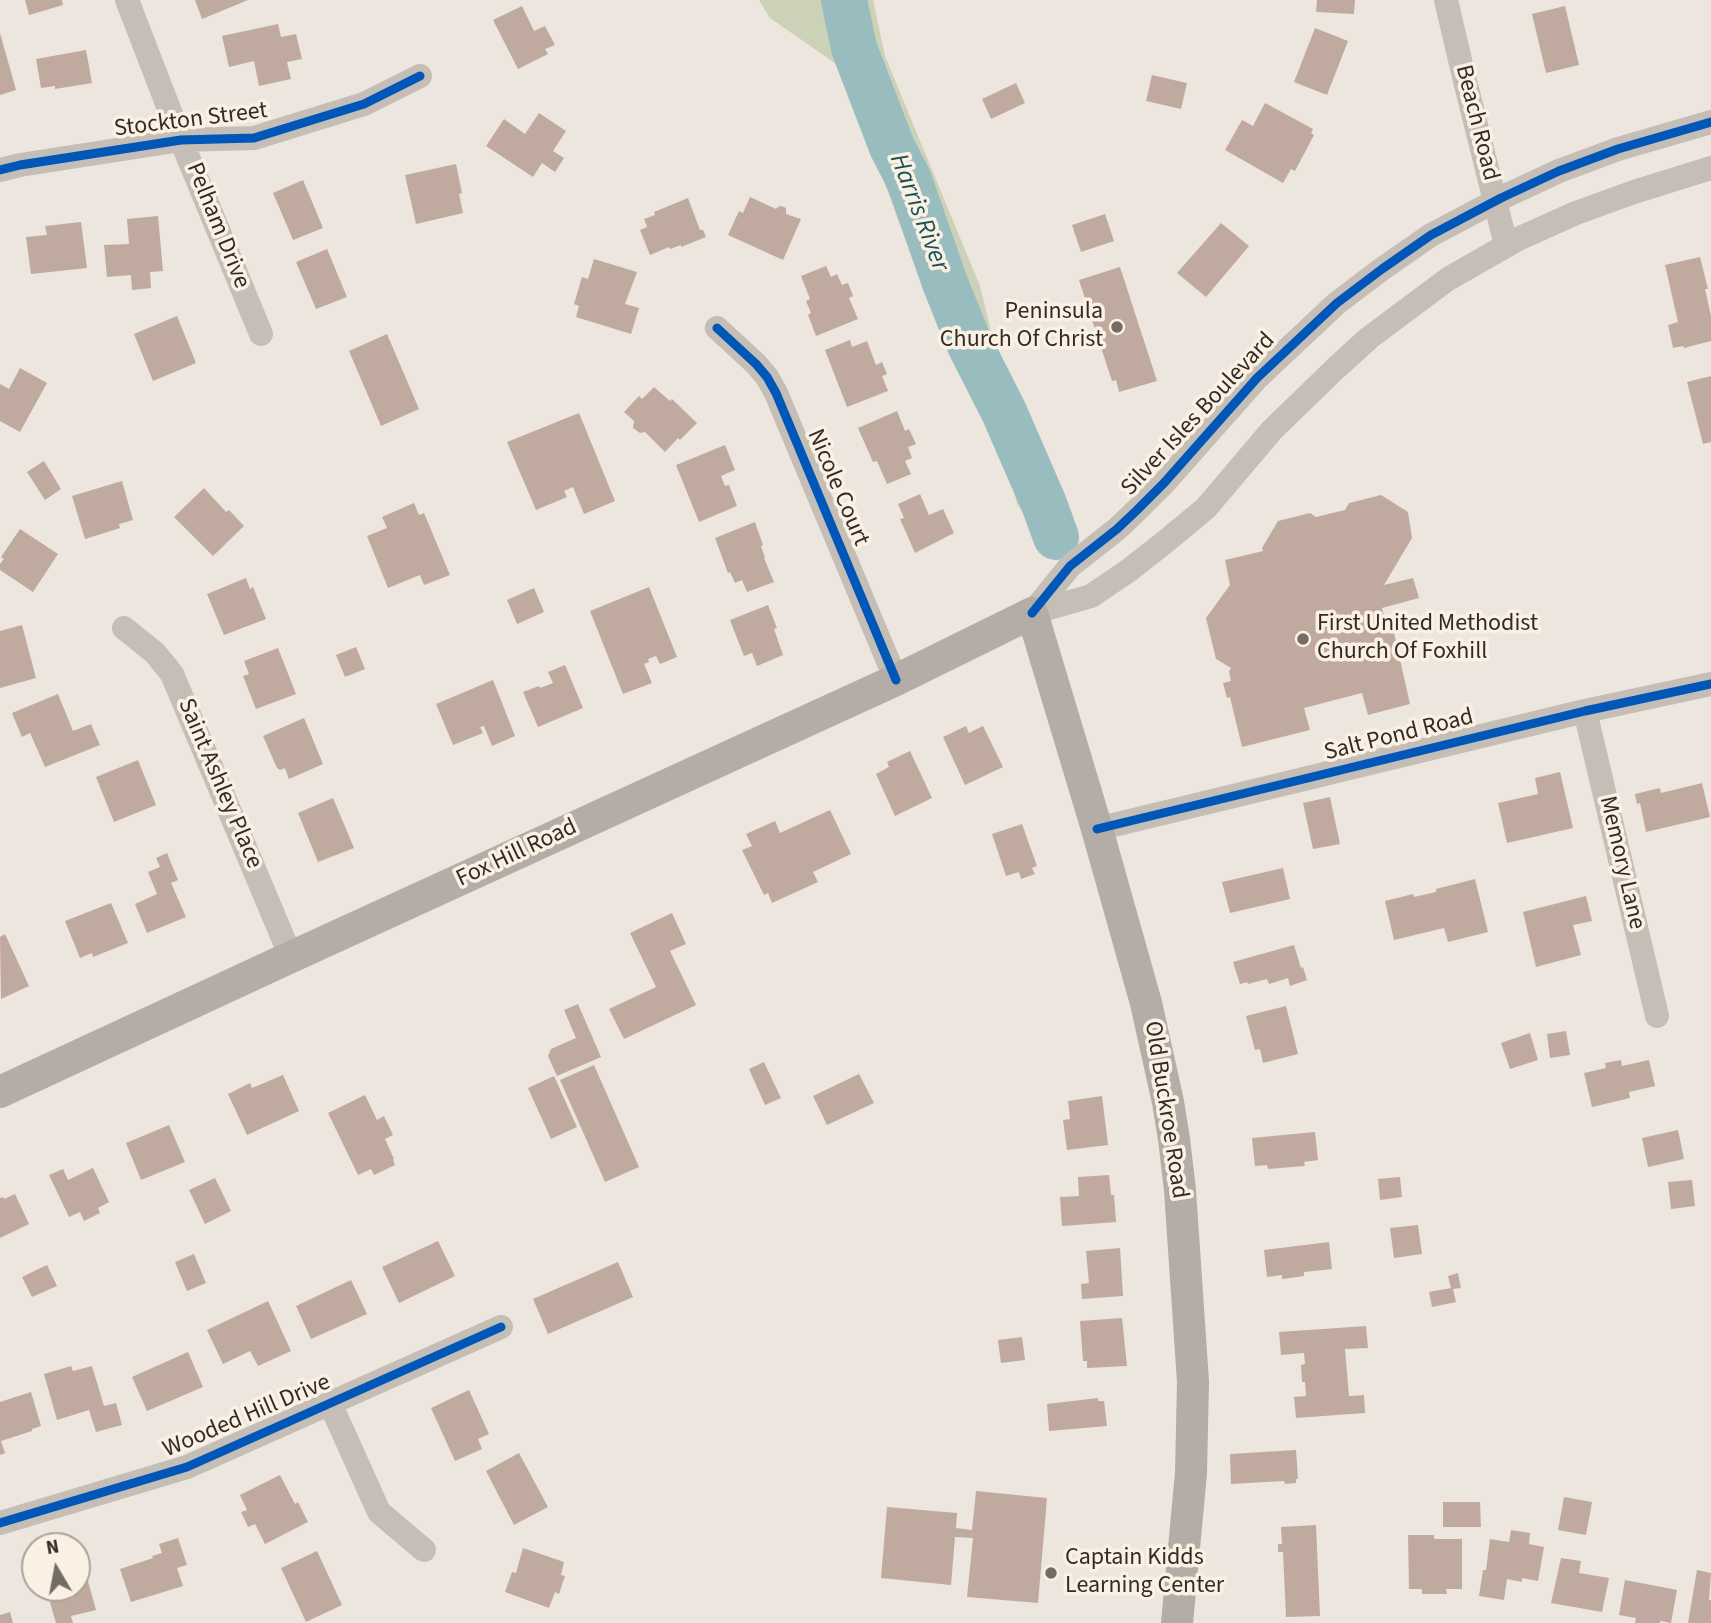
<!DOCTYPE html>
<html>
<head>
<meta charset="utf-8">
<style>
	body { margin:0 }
	#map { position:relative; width:1711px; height:1623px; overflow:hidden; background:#ece6de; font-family:"Source Sans 3",sans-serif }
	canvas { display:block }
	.north { position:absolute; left:21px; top:1532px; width:70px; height:70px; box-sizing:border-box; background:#faf1e4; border:2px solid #aba298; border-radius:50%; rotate:350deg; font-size:19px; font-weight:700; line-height:28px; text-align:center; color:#352b26 }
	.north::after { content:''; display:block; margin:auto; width:24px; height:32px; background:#756c66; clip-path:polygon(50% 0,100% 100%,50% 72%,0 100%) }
</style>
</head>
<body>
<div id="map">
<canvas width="1711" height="1623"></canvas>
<div class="north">N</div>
</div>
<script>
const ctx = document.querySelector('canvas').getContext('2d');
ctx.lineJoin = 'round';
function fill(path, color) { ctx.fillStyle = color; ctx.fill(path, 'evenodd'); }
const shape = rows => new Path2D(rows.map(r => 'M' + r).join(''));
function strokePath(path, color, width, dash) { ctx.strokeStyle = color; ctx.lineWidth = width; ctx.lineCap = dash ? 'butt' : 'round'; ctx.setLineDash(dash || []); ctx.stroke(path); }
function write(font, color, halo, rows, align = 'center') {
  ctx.font = font + ' "Source Sans 3",sans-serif'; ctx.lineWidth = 7; ctx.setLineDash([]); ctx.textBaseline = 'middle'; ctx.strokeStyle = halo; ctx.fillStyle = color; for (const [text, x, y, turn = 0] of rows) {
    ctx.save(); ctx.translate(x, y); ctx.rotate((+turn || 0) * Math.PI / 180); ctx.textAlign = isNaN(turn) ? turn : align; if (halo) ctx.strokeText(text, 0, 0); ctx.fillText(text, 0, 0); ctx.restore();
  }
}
fill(shape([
	[759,0,873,0,885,56,980,286,1007,397,1063,516,1043,539,1017,504,1007,459,942,338,842,68,770,18]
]), '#ccd2b8');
strokePath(shape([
	[844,0,854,48,892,147,909,180,945,283,970,345,1004,412,1044,504,1056,537]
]), '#99bdbe', 46);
fill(shape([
	[25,0,62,0,63,5,29,15],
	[195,0,248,0,202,19],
	[1317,0,1355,0,1354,14,1316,12],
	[522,6,534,31,545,26,555,45,545,49,548,54,518,69,493,20],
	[1565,6,1579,65,1546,73,1532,14],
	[278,24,281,37,296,34,302,59,287,62,291,79,259,86,254,61,229,67,222,36],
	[1315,28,1348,41,1327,95,1294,82],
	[0,33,16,90,0,95],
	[86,50,92,83,55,89,55,86,41,88,36,59],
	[1152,75,1187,83,1181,109,1146,101],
	[1016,83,1025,103,991,119,982,99],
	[1265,103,1313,129,1311,133,1314,135,1295,171,1291,169,1283,183,1225,150,1242,120,1253,126],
	[539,113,566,131,553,151,564,158,555,172,542,163,533,177,486,146,504,119,525,134],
	[456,164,462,193,459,194,463,213,416,224,405,175],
	[303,180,323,228,293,240,273,193],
	[750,197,776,209,778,207,781,206,786,208,786,214,801,219,783,260,728,235,739,211,743,213],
	[688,198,700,230,703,230,706,237,681,247,681,245,670,249,669,247,650,255,640,230,647,227,644,219,655,215,654,212],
	[1105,214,1114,241,1081,252,1072,225],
	[158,216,163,271,150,272,151,288,132,290,131,275,107,277,104,245,129,244,127,219],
	[81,222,87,268,31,274,26,237,47,235,45,226],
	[1221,223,1249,246,1206,297,1177,273],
	[327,249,347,297,316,309,296,262],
	[1700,257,1708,289,1705,289,1711,316,1711,341,1684,348,1683,346,1673,348,1668,325,1678,322,1665,265],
	[594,259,637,272,625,304,639,308,631,334,576,317,579,306,574,304,582,277,588,279],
	[826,266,831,277,837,274,842,285,848,283,853,296,849,298,858,319,816,336,808,315,811,313,806,301,810,299,801,276],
	[1120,267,1157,381,1119,392,1116,380,1112,381,1079,280],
	[177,316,196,363,153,381,134,334],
	[387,334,419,409,381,426,349,351],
	[850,340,852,347,867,341,876,365,882,362,887,374,882,376,888,391,847,407,825,350],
	[20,368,47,383,20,432,0,421,0,384,9,389],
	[1711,376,1711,442,1703,444,1687,382],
	[654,387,670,401,672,399,697,423,680,440,678,438,665,452,645,432,640,433,633,428,634,421,624,412,639,396,642,399],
	[897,411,905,431,909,429,916,444,908,447,912,458,905,461,911,474,887,484,877,461,873,462,858,428],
	[579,413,615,501,584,514,573,487,564,491,567,497,536,510,507,442],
	[725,445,735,470,721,476,725,486,729,485,737,506,699,522,676,465],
	[44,461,61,489,45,500,27,472],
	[122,481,133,520,119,524,120,528,85,539,72,496],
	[204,488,226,512,229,510,244,526,213,556,174,517],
	[920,494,929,515,943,509,954,533,915,553,900,519,904,518,898,504],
	[1381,495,1408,512,1412,538,1384,585,1413,578,1419,598,1382,608,1384,616,1390,615,1410,704,1368,715,1362,693,1304,708,1310,730,1242,747,1230,697,1227,698,1223,683,1231,681,1229,671,1231,668,1216,659,1206,618,1230,585,1225,560,1263,551,1262,548,1278,521,1310,513,1316,517,1345,510,1349,503],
	[414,503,419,515,424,513,450,575,424,585,420,575,388,588,367,536,387,528,382,517],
	[755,522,763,545,761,546,765,558,764,558,774,582,747,592,742,580,735,583,730,572,728,573,715,538],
	[20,529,58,554,33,592,0,570,0,564,4,559,1,557],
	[246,578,250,589,253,587,266,619,224,635,207,594],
	[649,587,677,657,660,664,656,656,648,659,649,662,644,664,652,683,623,694,590,611],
	[534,588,544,612,517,624,507,600],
	[768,605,777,628,774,629,783,655,757,666,752,653,744,656,730,620],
	[22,625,36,678,0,688,0,631],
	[356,647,365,669,345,677,336,655],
	[278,648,296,694,256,709,243,676,249,674,244,661],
	[565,665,583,708,538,727,523,692,539,686,540,688,553,683,548,672],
	[493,680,515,736,492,746,484,726,480,727,483,733,453,745,436,704],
	[58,694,73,731,91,724,100,745,45,767,30,733,22,737,12,713],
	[304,718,323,764,289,779,285,768,280,770,277,768,263,736],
	[966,726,969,733,983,726,1003,767,965,785,943,737],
	[910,751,932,798,895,816,876,774,889,767,887,762],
	[138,760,156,805,114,822,96,777],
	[1560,772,1573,828,1507,843,1498,803,1538,794,1535,778],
	[1702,783,1710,817,1646,832,1640,803,1637,804,1635,794,1660,788,1661,793],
	[1330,797,1340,844,1313,849,1303,803],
	[333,798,354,848,318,862,298,813],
	[830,810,851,854,813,872,818,882,772,903,768,893,764,895,742,850,752,846,746,834,775,821,780,833],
	[1022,824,1037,866,1032,868,1035,874,1021,879,1019,872,1006,876,992,834],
	[167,853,178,880,171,883,186,917,147,933,135,904,157,894,148,872,160,867,156,858],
	[1283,868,1290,899,1230,913,1222,882],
	[1475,879,1488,932,1448,942,1444,928,1394,940,1385,901,1413,894,1414,897,1436,892,1436,889],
	[1586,896,1592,921,1573,925,1581,955,1536,967,1523,912],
	[111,903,128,943,93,957,92,953,80,958,65,921],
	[672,913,686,944,670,951,696,1005,624,1039,609,1009,656,987,630,933],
	[5,934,29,986,1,999,0,937],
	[1294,945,1301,968,1303,967,1307,980,1290,986,1288,978,1269,984,1267,979,1248,984,1247,982,1240,984,1233,962],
	[578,1004,601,1057,557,1076,548,1056,551,1049,576,1038,564,1010],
	[1286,1006,1298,1054,1263,1063,1260,1049,1255,1050,1246,1016],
	[1566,1031,1570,1055,1550,1058,1547,1034],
	[1530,1033,1538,1060,1510,1069,1501,1043],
	[1621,1060,1622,1066,1649,1060,1655,1086,1629,1092,1630,1098,1592,1107,1584,1073,1606,1068,1605,1063],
	[764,1062,781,1098,765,1105,749,1069],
	[594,1065,639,1167,605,1182,560,1080],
	[859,1074,874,1103,827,1125,813,1096],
	[283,1075,299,1111,247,1135,228,1094,250,1083,252,1088],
	[554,1076,577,1127,551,1139,528,1088],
	[365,1095,377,1120,384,1116,393,1135,385,1139,394,1159,393,1159,395,1165,374,1175,371,1169,358,1175,328,1113],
	[1102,1096,1108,1145,1067,1150,1063,1120,1070,1119,1068,1101],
	[169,1125,185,1162,141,1180,126,1143],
	[1678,1130,1684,1159,1648,1167,1642,1138],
	[1315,1132,1318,1160,1304,1162,1305,1166,1268,1169,1267,1165,1255,1166,1252,1138],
	[93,1168,109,1202,98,1208,100,1213,84,1221,80,1212,69,1217,49,1175,63,1169,68,1180],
	[1109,1175,1111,1195,1114,1195,1116,1222,1062,1226,1060,1197,1079,1196,1078,1177],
	[1400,1177,1402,1197,1380,1200,1378,1179],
	[215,1178,231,1211,205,1224,189,1190],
	[1692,1180,1695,1206,1671,1209,1668,1182],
	[15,1194,29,1224,0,1238,0,1198,3,1197,4,1199],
	[1418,1225,1422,1254,1394,1258,1390,1228],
	[438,1241,455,1276,399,1303,382,1267],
	[1329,1242,1332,1269,1304,1272,1304,1276,1282,1279,1282,1275,1267,1277,1264,1250],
	[1120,1248,1123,1296,1082,1299,1081,1284,1089,1283,1086,1251],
	[194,1254,206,1283,187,1291,175,1262],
	[618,1262,633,1297,548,1334,533,1299],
	[47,1265,57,1286,32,1297,22,1277],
	[1458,1273,1461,1288,1453,1289,1456,1302,1432,1307,1429,1292,1451,1288,1448,1276],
	[351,1280,367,1314,311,1339,296,1306],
	[268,1301,291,1351,258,1366,250,1351,223,1364,207,1330],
	[1122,1318,1127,1366,1087,1368,1087,1361,1083,1361,1080,1321],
	[1366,1326,1368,1348,1345,1349,1349,1396,1364,1395,1365,1413,1296,1418,1294,1397,1306,1396,1305,1382,1302,1382,1301,1365,1305,1364,1304,1353,1281,1355,1279,1332],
	[1022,1337,1025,1360,1001,1363,998,1340],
	[188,1352,203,1387,147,1411,132,1377],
	[71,1366,73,1371,92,1366,104,1406,116,1403,122,1425,96,1432,89,1410,57,1420,44,1374],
	[469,1390,489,1434,478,1439,482,1449,455,1461,431,1408],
	[31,1392,41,1426,32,1429,32,1431,1,1441,5,1453,0,1455,0,1402],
	[1098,1398,1098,1401,1104,1401,1107,1426,1049,1431,1047,1404],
	[1296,1450,1298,1479,1296,1479,1296,1483,1285,1484,1284,1481,1231,1484,1230,1454],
	[519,1453,548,1507,514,1525,486,1471],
	[280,1475,295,1504,298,1502,308,1522,265,1544,255,1524,248,1527,241,1512,247,1510,240,1495],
	[976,1491,1047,1498,1038,1603,967,1597,973,1538,955,1537,951,1585,881,1578,887,1507,957,1513,956,1528,972,1530],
	[1564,1497,1592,1502,1586,1535,1558,1530],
	[1443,1502,1480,1502,1481,1527,1443,1527],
	[1316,1525,1320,1616,1286,1617,1283,1552,1278,1552,1278,1544,1282,1544,1281,1527],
	[1511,1530,1530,1533,1529,1544,1544,1547,1538,1581,1522,1578,1522,1582,1507,1579,1504,1600,1479,1596,1483,1570,1486,1570,1490,1539,1509,1542],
	[1408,1535,1434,1535,1434,1539,1462,1539,1462,1589,1446,1589,1447,1594,1422,1594,1422,1589,1409,1589],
	[178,1538,187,1565,177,1568,183,1586,131,1602,120,1569,153,1558,152,1556,162,1553,159,1544],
	[523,1548,564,1562,561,1575,565,1576,559,1594,555,1592,549,1608,505,1592,512,1572,516,1573],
	[317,1551,342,1605,306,1622,281,1568],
	[1561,1558,1581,1561,1579,1573,1609,1578,1602,1612,1551,1603],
	[1697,1570,1711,1573,1709,1600,1711,1600,1711,1623,1688,1623],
	[86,1574,96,1610,71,1616,73,1623,56,1623,46,1588,77,1588,77,1577],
	[1625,1580,1677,1590,1671,1623,1660,1621,1660,1623,1635,1623,1636,1618,1619,1615],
	[10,1612,13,1623,0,1623,0,1615]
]), '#c0aa9f');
strokePath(shape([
	[127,0,181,140,261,334],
	[1446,0,1464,77,1506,245],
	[0,170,20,165,181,140,254,138,364,104,420,76],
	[717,328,756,364,767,377,776,393,896,680],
	[1032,613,1070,566,1117,529,1136,511,1164,483,1257,378,1337,303,1382,269,1431,235,1501,198,1559,171,1618,149,1711,122],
	[1032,613,1091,596,1128,571,1165,542,1206,508,1272,430,1336,368,1369,338,1448,279,1518,239,1576,213,1634,192,1711,168],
	[124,628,155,653,172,674,291,957],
	[1585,711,1657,1016],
	[1097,829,1585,711,1711,684],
	[330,1403,379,1512,424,1550],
	[0,1523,187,1467,501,1327]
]), '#c5beb7', 24);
strokePath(shape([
	[0,1092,291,957,896,680,1032,613,1097,829,1146,1003,1168,1102,1174,1139,1180,1190,1193,1382,1191,1473,1177,1623]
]), '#b3aca7', 32);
strokePath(shape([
	[0,170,20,165,181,140,254,138,364,104,420,76],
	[717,328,756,364,767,377,776,393,896,680],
	[1032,613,1070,566,1117,529,1136,511,1164,483,1257,378,1337,303,1382,269,1431,235,1501,198,1559,171,1618,149,1711,122],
	[1097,829,1585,711,1711,684],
	[0,1523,187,1467,501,1327]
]), '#0057b8', 9);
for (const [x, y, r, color] of [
	[1117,327,7,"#756c66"],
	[1303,639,7,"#756c66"],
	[1051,1573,7,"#756c66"]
]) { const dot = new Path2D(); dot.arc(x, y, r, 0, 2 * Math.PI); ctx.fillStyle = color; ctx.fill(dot); strokePath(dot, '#faf1e4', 2.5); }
write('24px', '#352b26', '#faf1e4', [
	["Stockton Street",191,121,-7],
	["Beach Road",1476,123,76],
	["Pelham Drive",217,226,68],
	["Silver Isles Boulevard",1199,415,-47],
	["Nicole Court",837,488,67],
	["Salt Pond Road",1399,736,-14],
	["Saint Ashley Place",219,784,67],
	["Fox Hill Road",517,854,-25],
	["Memory Lane",1621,863,77],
	["Old Buckroe Road",1165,1110,81],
	["Wooded Hill Drive",247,1417,-23]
]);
write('24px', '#352b26', '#faf1e4', [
	["Peninsula",1103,313,"right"],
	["Church Of Christ",1103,341,"right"],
	["First United Methodist",1317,625],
	["Church Of Foxhill",1317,653],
	["Captain Kidds",1065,1559],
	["Learning Center",1065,1587]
], 'left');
write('italic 26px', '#1a5158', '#faf1e4', [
	["Harris River",918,213,69]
]);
</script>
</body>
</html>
